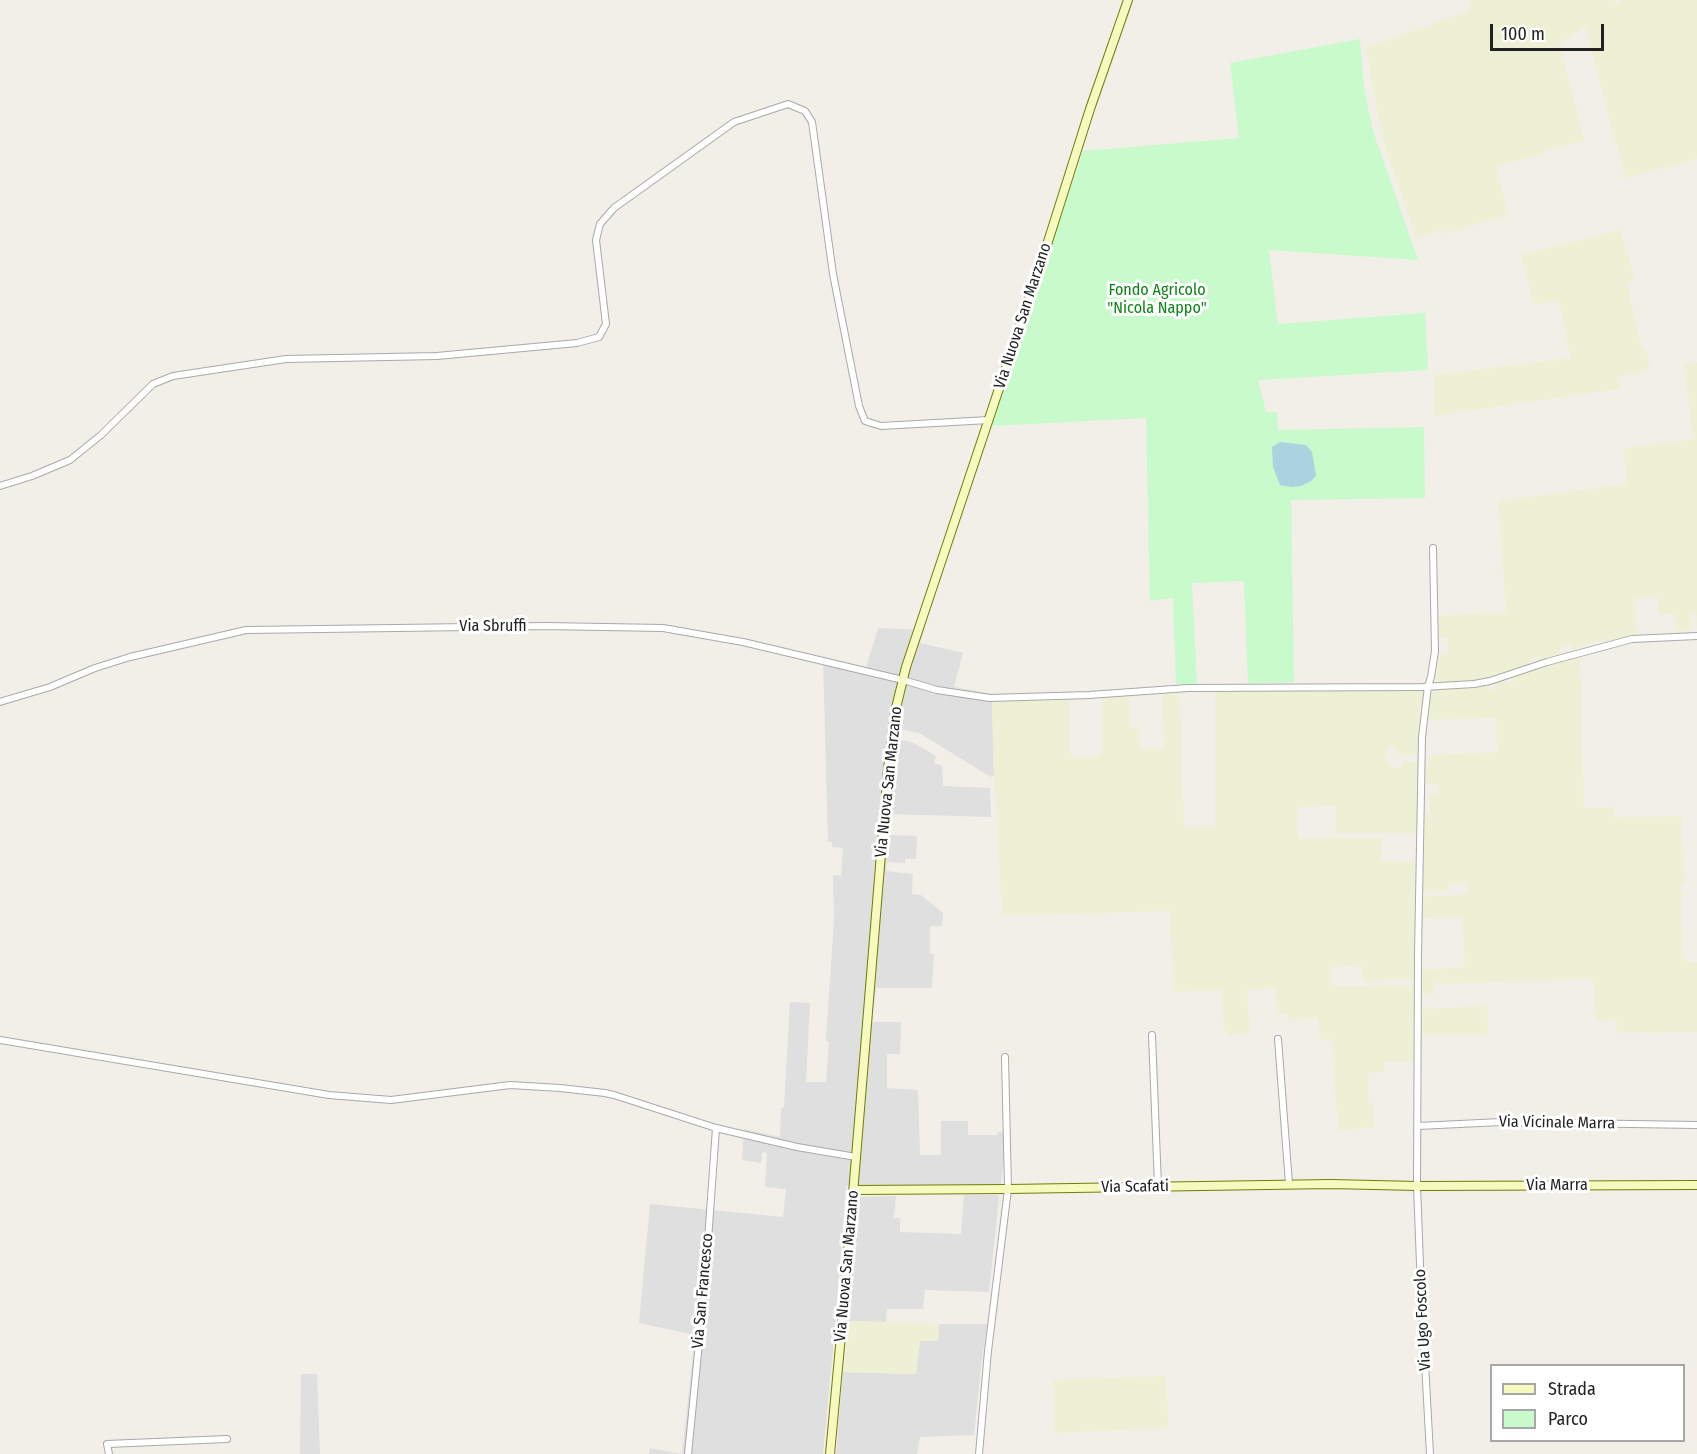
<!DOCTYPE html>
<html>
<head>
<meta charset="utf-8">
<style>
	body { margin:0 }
	#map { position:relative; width:1697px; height:1454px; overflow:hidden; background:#f2efe9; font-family:"Fira Sans Condensed",sans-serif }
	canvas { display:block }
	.legend { position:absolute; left:1490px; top:1364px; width:195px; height:78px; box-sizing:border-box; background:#fff; border:2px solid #a7a7a7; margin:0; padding:8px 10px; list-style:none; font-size:18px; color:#222 }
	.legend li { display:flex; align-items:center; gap:12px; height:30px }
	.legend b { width:30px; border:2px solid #a7a7a7 }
	.scale { position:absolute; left:1490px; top:24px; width:114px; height:27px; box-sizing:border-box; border:3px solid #222; border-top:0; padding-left:8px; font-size:18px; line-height:21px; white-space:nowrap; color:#222; -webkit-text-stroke:4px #fff; paint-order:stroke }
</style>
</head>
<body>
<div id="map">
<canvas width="1697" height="1454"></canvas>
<ul class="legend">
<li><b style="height:8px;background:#f7fabf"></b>Strada</li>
<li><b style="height:16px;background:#c8facc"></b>Parco</li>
</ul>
<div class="scale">100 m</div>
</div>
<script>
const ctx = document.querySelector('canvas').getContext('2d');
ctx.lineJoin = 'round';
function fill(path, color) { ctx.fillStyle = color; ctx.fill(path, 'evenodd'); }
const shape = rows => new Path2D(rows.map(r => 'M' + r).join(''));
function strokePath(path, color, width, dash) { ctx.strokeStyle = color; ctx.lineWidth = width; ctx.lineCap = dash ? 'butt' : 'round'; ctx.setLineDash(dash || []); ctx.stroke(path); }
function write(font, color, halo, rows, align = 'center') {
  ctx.font = font + ' "Fira Sans Condensed",sans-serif'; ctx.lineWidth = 6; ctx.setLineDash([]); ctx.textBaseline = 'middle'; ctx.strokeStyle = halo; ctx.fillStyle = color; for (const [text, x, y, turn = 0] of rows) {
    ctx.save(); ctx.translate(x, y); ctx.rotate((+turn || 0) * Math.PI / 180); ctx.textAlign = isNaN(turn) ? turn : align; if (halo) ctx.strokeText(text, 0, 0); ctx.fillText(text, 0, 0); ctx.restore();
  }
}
fill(shape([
	[878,628,924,630,920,643,963,653,954,687,992,694,994,776,991,777,919,733,900,729,898,740,912,742,936,756,934,763,942,766,943,786,990,788,991,817,890,814,889,835,917,836,916,859,905,859,905,863,887,862,886,871,913,874,912,894,921,895,943,913,942,926,930,926,930,954,934,954,932,988,876,988,872,1022,901,1022,900,1054,887,1054,887,1088,918,1090,920,1155,941,1155,941,1121,968,1121,968,1135,997,1135,998,1132,1004,1131,1004,1157,1001,1184,846,1186,836,1318,823,1454,649,1454,650,1448,682,1454,695,1335,639,1323,650,1204,783,1217,786,1189,765,1187,767,1153,762,1152,761,1163,742,1160,744,1129,780,1137,781,1108,784,1107,790,1002,810,1003,806,1082,826,1082,829,1042,826,1041,834,919,833,875,841,876,843,848,832,847,832,842,828,842,823,658,866,668],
	[964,1195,997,1195,999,1198,989,1292,925,1290,923,1309,887,1309,886,1322,848,1321,856,1203,861,1197,896,1196,895,1209,893,1218,900,1218,900,1232,961,1234],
	[939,1324,987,1324,981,1366,974,1435,920,1437,917,1454,836,1454,843,1372,916,1374,920,1341,938,1341],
	[301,1374,317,1374,320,1454,300,1454]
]), '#e0dfdf');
fill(shape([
	[1468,0,1613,0,1616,4,1621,0,1697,0,1697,159,1625,178,1585,27,1560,44,1585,140,1543,152,1543,154,1496,166,1509,215,1444,234,1442,230,1416,238,1382,139,1366,49,1367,47,1471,10],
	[1621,230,1635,281,1627,283,1642,348,1646,348,1650,370,1619,377,1620,389,1433,416,1434,375,1571,358,1558,301,1534,305,1521,255],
	[1697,362,1697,629,1695,613,1691,614,1691,630,1676,632,1675,614,1658,614,1657,597,1635,598,1637,635,1590,643,1572,650,1571,645,1561,646,1560,653,1538,661,1536,657,1531,658,1531,664,1485,680,1442,683,1437,681,1436,676,1438,656,1448,653,1448,649,1447,638,1439,638,1438,616,1506,612,1498,501,1626,484,1624,448,1693,439,1684,365],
	[1576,655,1577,657,1580,657,1581,684,1584,808,1615,807,1615,817,1681,816,1685,882,1681,883,1683,956,1686,962,1697,962,1697,1032,1617,1033,1616,1020,1596,1021,1593,979,1434,984,1434,995,1421,996,1421,970,1465,967,1462,916,1422,918,1422,900,1427,896,1461,895,1468,891,1467,882,1449,884,1449,890,1422,892,1423,815,1430,815,1430,794,1439,793,1439,784,1423,784,1424,765,1428,765,1428,755,1497,752,1496,718,1427,720,1431,690,1487,685,1489,690,1495,689,1495,683,1505,680,1506,683,1513,681,1512,678,1553,662],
	[1298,690,1423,691,1417,756,1401,756,1397,753,1394,746,1387,747,1387,763,1395,768,1401,768,1403,762,1418,762,1417,833,1336,833,1336,806,1298,807,1298,838,1381,838,1381,861,1415,862,1414,979,1364,981,1362,979,1362,965,1332,967,1332,986,1415,985,1415,1062,1384,1062,1384,1072,1368,1073,1369,1104,1374,1104,1375,1127,1338,1131,1331,1039,1320,1040,1318,1017,1288,1021,1288,1014,1277,1015,1275,988,1247,989,1250,1033,1228,1035,1227,1031,1224,1031,1221,990,1173,992,1170,911,1002,916,994,776,992,705,994,701,1069,697,1071,757,1102,756,1102,696,1129,694,1130,727,1140,727,1140,749,1164,748,1162,692,1180,691,1184,827,1215,827,1215,691],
	[1487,1006,1488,1035,1420,1035,1421,1028,1424,1026,1424,1021,1420,1019,1420,1009],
	[848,1321,939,1324,938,1341,920,1341,916,1374,843,1372],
	[1166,1376,1169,1428,1055,1433,1053,1380]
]), '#eef0d5');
fill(shape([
	[1360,39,1364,87,1372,128,1418,260,1269,250,1278,324,1425,313,1428,370,1258,380,1266,412,1277,412,1278,430,1424,427,1425,498,1291,500,1294,682,1248,683,1244,581,1192,583,1197,684,1176,684,1173,598,1150,601,1146,418,990,426,1083,151,1239,138,1230,63]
]), '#c8facc');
fill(shape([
	[1280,442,1306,445,1312,452,1316,476,1311,481,1301,486,1291,487,1280,485,1273,467,1272,447]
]), '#aad3df');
const street = shape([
	[0,486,32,476,70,460,101,435,153,384,173,376,286,359,437,356,577,343,599,337,606,324,596,240,600,224,614,208,734,122,788,104,805,111,812,122,833,274,859,406,865,421,881,426,989,420],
	[0,702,50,687,95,668,130,657,246,630,545,626,663,628,743,642,903,680,937,690,990,698,1089,695,1188,688,1423,687,1474,684,1490,681,1547,662,1632,639,1697,636],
	[1152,1035,1158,1186],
	[1278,1039,1289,1184],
	[0,1040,329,1095,391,1100,510,1085,560,1088,605,1093,614,1095,716,1128,797,1147,856,1157],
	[1418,1126,1501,1122,1697,1125],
	[109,1454,107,1444,227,1439],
	[688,1454,705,1282,716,1128],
	[979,1454,988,1351,1008,1189,1005,1057],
	[1430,1454,1421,1290,1417,1186,1418,954,1422,737,1428,686,1431,677,1435,651,1433,548]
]);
const secondary = shape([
	[853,1190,1008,1189,1331,1184,1417,1186,1697,1185],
	[830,1454,844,1303,888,769,895,712,906,667,1046,248,1090,109,1128,0]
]);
strokePath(street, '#a9a9a9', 8);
strokePath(secondary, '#707d05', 10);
strokePath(street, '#fff', 6);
strokePath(secondary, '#f7fabf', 8);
write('16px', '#0c8416', '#fff', [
	["Fondo Agricolo",1157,291],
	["\"Nicola Nappo\"",1157,309]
]);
write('16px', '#222', '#fff', [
	["Via Nuova San Marzano",1023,316,-72],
	["Via Sbruffi",493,627],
	["Via Nuova San Marzano",889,782,-84],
	["Via Vicinale Marra",1557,1123,1],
	["Via Marra",1557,1186],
	["Via Scafati",1135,1187,-1],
	["Via Nuova San Marzano",847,1266,-85],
	["Via San Francesco",703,1291,-85],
	["Via Ugo Foscolo",1423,1320,-93]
]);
</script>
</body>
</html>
